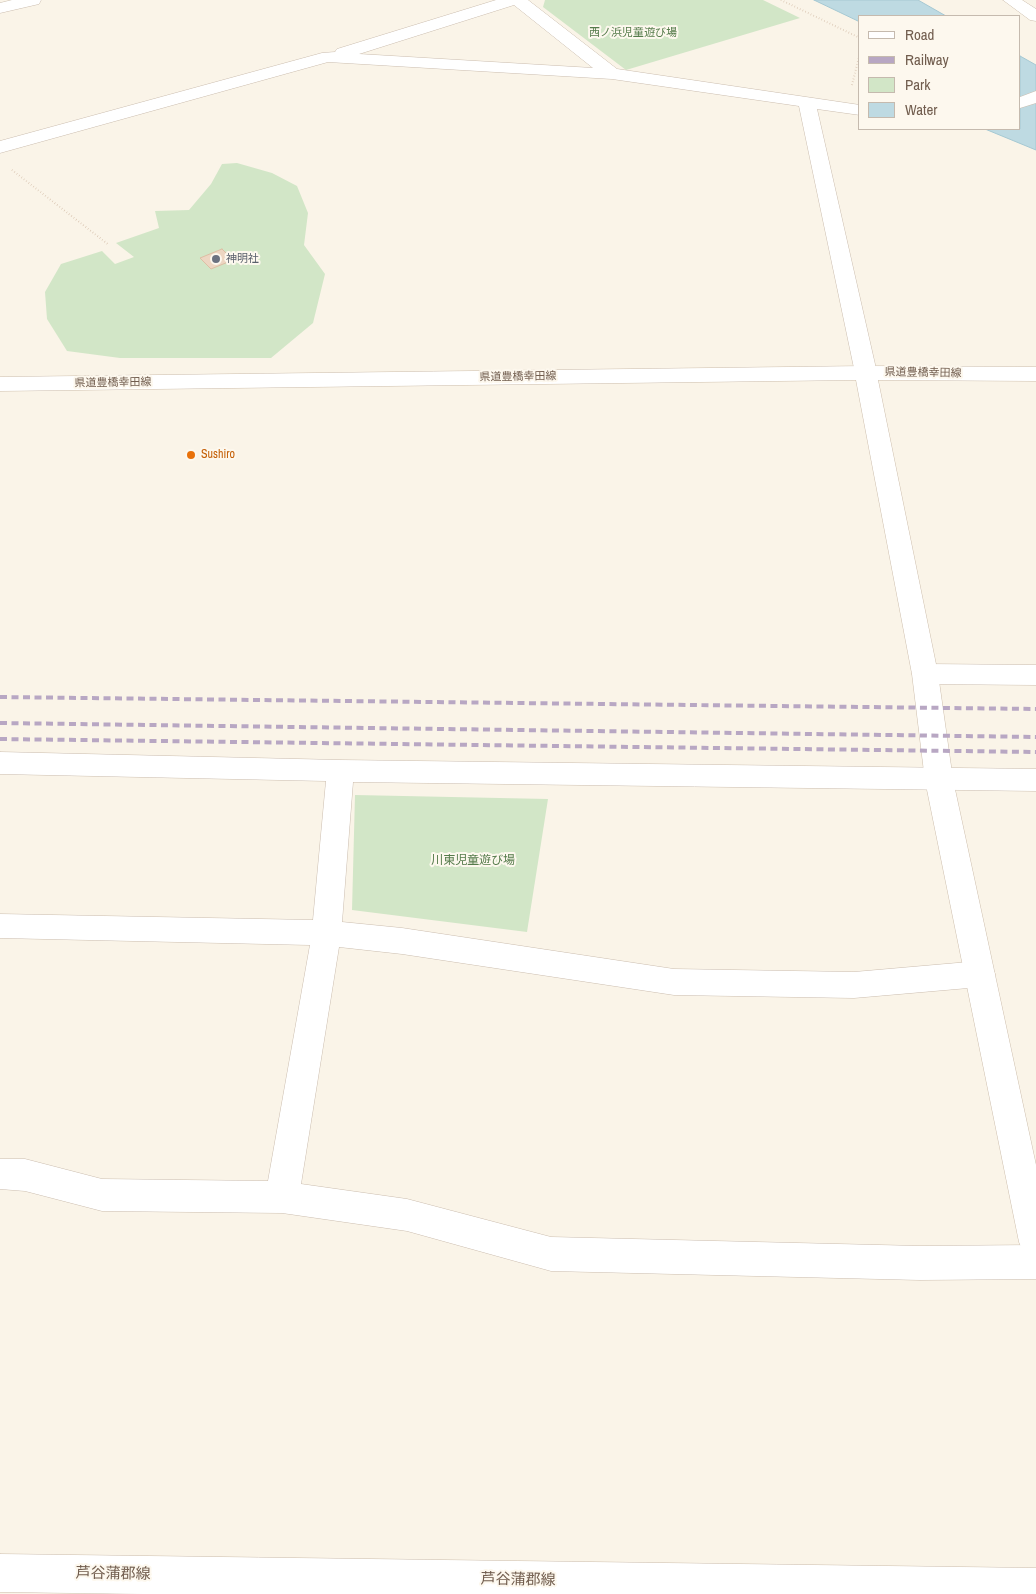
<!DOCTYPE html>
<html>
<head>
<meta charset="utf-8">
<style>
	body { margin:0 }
	#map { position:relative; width:1036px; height:1594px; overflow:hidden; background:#faf4e8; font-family:"Archivo Narrow",sans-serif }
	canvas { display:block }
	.legend { position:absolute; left:858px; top:15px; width:162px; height:115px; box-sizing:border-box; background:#fdf8ee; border:1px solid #c5baae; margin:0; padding:6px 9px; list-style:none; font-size:15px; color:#715d4e }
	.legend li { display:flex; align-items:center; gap:10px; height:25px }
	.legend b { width:25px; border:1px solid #c5baae }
</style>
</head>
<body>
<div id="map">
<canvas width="1036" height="1594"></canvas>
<ul class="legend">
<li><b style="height:6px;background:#fff"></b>Road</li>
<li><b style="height:6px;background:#b8a7c3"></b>Railway</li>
<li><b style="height:14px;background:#d2e6c7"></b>Park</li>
<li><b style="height:14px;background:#bedae2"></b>Water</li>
</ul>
</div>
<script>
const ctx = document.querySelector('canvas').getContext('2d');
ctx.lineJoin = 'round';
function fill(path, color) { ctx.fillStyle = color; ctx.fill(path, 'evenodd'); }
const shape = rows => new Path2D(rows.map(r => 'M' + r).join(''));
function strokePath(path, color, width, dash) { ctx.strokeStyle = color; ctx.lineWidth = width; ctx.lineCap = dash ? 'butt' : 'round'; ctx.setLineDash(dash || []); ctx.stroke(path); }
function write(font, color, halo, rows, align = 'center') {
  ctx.font = font + ' "Archivo Narrow","Noto Sans JP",sans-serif'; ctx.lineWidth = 4; ctx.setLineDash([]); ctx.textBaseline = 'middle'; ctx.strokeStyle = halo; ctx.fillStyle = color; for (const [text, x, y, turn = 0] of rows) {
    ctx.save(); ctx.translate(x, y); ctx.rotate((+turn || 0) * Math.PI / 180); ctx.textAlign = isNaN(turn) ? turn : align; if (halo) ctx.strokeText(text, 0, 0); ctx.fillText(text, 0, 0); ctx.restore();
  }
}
fill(shape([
	[545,0,763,0,800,18,626,70,543,7],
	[237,163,272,173,297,186,308,213,304,245,325,274,313,323,271,358,120,358,67,351,47,319,45,292,61,264,102,251,115,264,134,257,116,243,159,228,155,211,189,210,211,184,222,164],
	[355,795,548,799,527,932,352,910]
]), '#d2e6c7');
const water = shape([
	[814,0,918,0,946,16,860,16,860,22,814,0],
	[1020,56,1036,65,1036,150,985,129,1020,129,1020,56]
]);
fill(water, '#bedae2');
strokePath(water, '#a5c8d2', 1);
const building = shape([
	[222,249,233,260,211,269,200,258,222,249]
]);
fill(building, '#edd6c2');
strokePath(building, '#ddbea4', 1);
const street = shape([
	[12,0,41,0,39,4,0,13,0,3,12,0],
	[496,0,528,0,617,69,860,105,860,115,817,109,877,373,874,378,866,380,858,378,855,373,799,106,612,79,328,62,0,153,0,141,322,53,335,52,337,49,496,0],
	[514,5,593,68,359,54,514,5],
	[1036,91,1036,103,1020,108,1020,97,1036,91],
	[925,664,1036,665,1036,685,925,684,916,681,912,674,916,667,925,664],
	[0,752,340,760,1036,769,1036,791,353,782,342,922,402,928,674,969,854,972,980,961,991,965,995,974,991,983,980,987,854,998,674,995,402,954,339,947,301,1184,407,1199,551,1237,920,1246,1036,1245,1036,1279,920,1280,551,1271,407,1231,282,1213,102,1211,25,1191,0,1189,0,1159,25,1159,102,1179,268,1181,310,945,0,938,0,914,313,920,326,781,0,774,0,752]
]);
const secondary = shape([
	[1003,0,1022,0,1036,9,1036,21,1030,20,1003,0],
	[866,366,1036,367,1036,381,878,380,938,674,953,780,1036,1165,1036,1258,1024,1254,1019,1242,925,780,912,674,856,380,0,391,0,377,866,366],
	[0,1554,1036,1568,1036,1594,142,1594,0,1592,0,1554]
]);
strokePath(street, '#cbbdaf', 1);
strokePath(secondary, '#cdbead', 1);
strokePath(shape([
	[781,0,860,38],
	[852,85,860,53],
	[12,170,109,245]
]), '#d1baa5', 2, [0.5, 2.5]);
fill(street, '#fff');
fill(secondary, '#fff');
strokePath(shape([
	[0,697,1036,709],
	[0,723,1036,737],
	[0,739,1036,752]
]), '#b8a7c3', 4, [7, 4.5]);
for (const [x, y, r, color] of [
	[216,259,5,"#6b7280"],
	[191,455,5,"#e8710a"]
]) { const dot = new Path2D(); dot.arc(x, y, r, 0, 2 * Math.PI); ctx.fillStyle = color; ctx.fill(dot); strokePath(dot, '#fdf8ee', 2); }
write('11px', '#557b4b', '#fdf8ee', [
	["西ノ浜児童遊び場",633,33]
]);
write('11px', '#5b616d', '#fdf8ee', [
	["神明社",226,259]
], 'left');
write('11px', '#715d4e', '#fdf8ee', [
	["県道豊橋幸田線",923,373,1],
	["県道豊橋幸田線",518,377,-1],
	["県道豊橋幸田線",113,383,-1]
]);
write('12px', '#c56008', '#fdf8ee', [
	["Sushiro",201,455]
], 'left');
write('12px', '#557b4b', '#fdf8ee', [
	["川東児童遊び場",473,861]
]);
write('15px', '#715d4e', '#fdf8ee', [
	["芦谷蒲郡線",113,1574,1],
	["芦谷蒲郡線",518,1580,1]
]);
</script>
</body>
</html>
